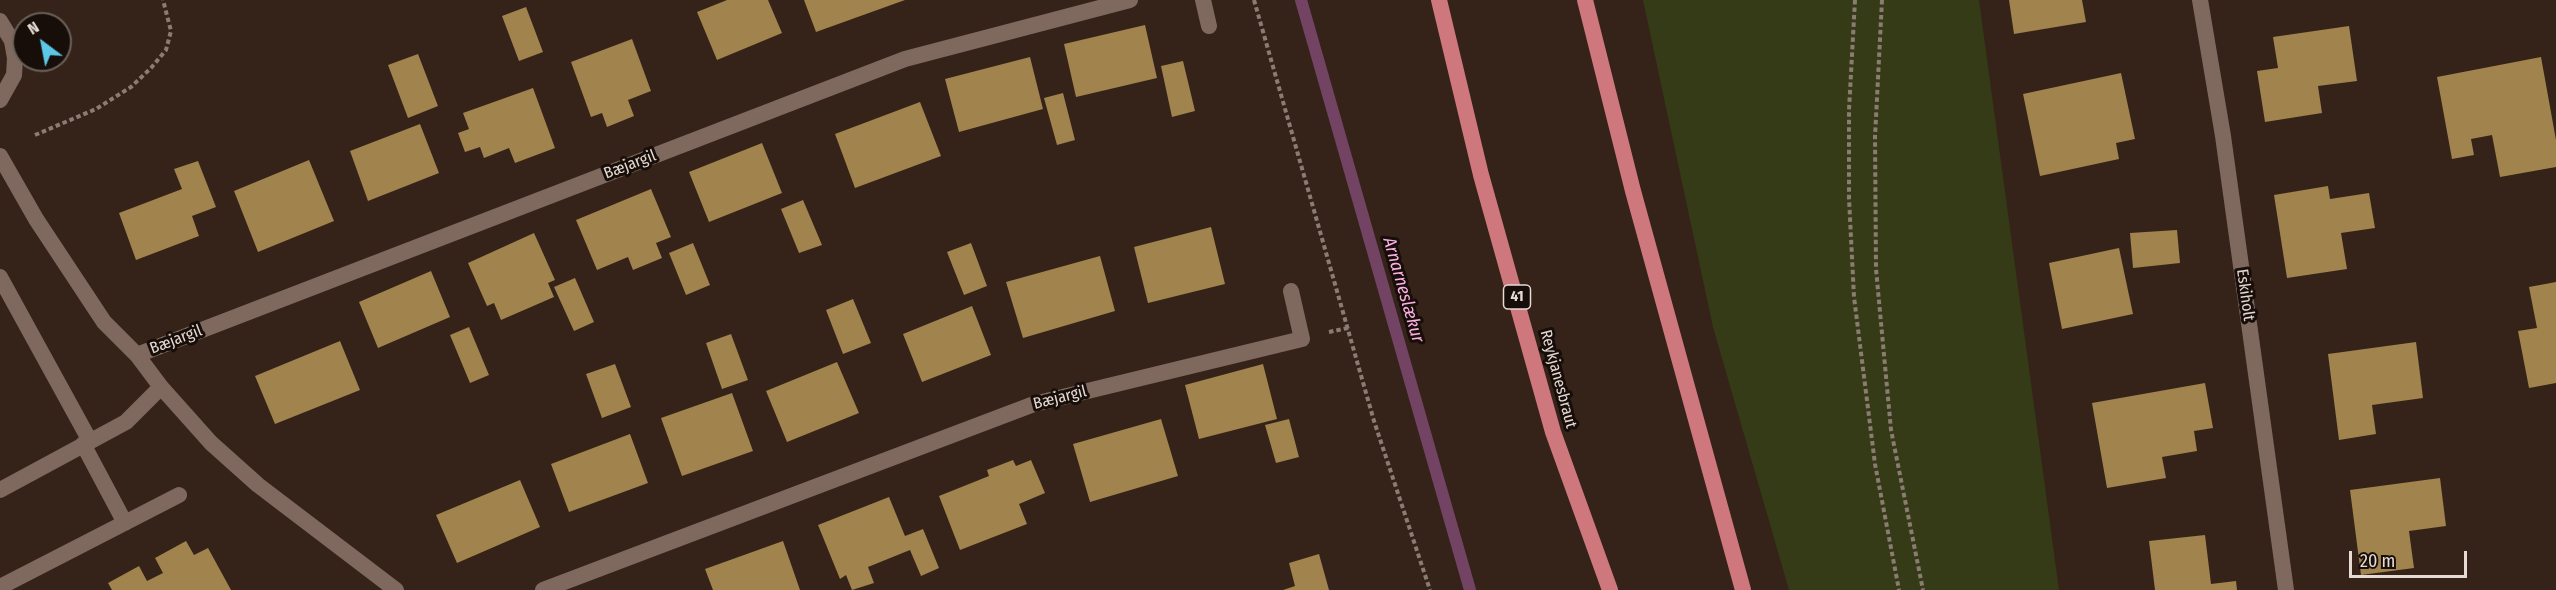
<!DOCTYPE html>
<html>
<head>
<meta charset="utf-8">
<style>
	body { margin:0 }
	#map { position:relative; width:2556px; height:590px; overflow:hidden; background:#352319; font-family:"Fira Sans Condensed",sans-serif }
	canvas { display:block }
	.north { position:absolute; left:12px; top:12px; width:60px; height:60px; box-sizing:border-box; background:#170e0a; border:2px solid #6a605a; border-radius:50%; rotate:328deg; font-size:16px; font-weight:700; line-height:24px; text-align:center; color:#e6dad3 }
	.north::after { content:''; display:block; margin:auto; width:21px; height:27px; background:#5bc8e7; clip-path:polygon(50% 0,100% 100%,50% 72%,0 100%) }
	.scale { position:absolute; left:2349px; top:551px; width:118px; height:27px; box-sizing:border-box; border:3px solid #e6dad3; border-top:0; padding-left:8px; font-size:18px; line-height:21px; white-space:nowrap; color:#e6dad3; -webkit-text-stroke:4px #170e0a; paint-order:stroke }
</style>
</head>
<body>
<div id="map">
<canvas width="2556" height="590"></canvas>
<div class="north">N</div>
<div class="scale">20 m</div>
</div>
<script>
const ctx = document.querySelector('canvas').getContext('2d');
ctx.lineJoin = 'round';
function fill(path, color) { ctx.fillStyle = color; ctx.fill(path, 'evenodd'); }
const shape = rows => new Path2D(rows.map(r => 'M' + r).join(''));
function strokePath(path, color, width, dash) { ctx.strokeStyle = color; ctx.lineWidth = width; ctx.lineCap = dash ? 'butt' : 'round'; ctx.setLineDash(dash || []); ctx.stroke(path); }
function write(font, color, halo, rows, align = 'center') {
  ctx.font = font + ' "Fira Sans Condensed",sans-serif'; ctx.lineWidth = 6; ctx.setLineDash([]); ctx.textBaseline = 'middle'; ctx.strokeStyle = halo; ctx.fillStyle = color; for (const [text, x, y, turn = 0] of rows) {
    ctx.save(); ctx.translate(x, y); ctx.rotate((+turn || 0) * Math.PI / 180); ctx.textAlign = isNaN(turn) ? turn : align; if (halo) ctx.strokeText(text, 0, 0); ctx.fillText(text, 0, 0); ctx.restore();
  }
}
fill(shape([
	[1643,0,1979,0,2059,590,1789,590,1713,327]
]), '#353b16');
strokePath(shape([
	[1301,0,1470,590]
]), '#734364', 12);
fill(shape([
	[727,0,768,0,782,33,717,60,697,12],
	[804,0,905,0,816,32],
	[2009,0,2082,0,2086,22,2014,34],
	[526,7,543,52,519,61,502,16],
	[1145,25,1157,78,1076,97,1064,44],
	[2349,26,2357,81,2318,86,2322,113,2265,122,2257,71,2278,68,2273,37],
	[632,39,651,91,628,100,634,116,607,127,602,113,591,117,571,62],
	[418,54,438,106,408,118,388,65],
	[1030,57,1043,109,959,132,945,79],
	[2541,57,2556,140,2556,167,2500,177,2492,135,2471,139,2474,155,2452,159,2437,77],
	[1183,61,1195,111,1172,117,1161,66],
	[2121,73,2135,139,2116,143,2119,159,2040,176,2023,94],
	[533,88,555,148,515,163,509,148,484,158,480,147,465,152,458,133,469,129,463,113],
	[1063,93,1075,140,1057,145,1044,98],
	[920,102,941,156,855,188,835,134],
	[420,124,439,173,368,201,350,151],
	[762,143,782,193,709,222,689,172],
	[309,160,334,221,258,252,234,191],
	[198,161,216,207,192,216,199,236,136,260,119,213,182,189,174,169],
	[2328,186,2330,199,2369,193,2375,228,2341,233,2347,269,2287,278,2274,195],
	[651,189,671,237,656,243,662,258,633,270,628,257,597,270,576,220],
	[803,200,822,245,799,253,781,209],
	[1211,227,1225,284,1148,303,1134,247],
	[2177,230,2180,263,2133,268,2130,233],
	[534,233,555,280,548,283,554,297,501,320,494,303,487,306,468,263],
	[693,243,710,285,686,295,669,253],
	[971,243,987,286,964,295,947,252],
	[2119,248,2133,314,2062,329,2049,263],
	[1100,256,1115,311,1023,338,1006,282],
	[431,271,450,317,378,348,359,302],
	[575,278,594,322,574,331,554,287],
	[2556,282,2556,383,2529,388,2518,331,2537,328,2529,287],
	[853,299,871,343,843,354,826,310],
	[972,306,991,355,922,382,903,334],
	[469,327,489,375,470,383,450,335],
	[731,334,748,380,722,389,706,343],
	[340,341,360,390,275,424,255,376],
	[2416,342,2423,398,2372,405,2376,434,2339,440,2328,354],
	[837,362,859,413,787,442,766,391],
	[615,364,631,407,602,418,586,374],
	[1263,364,1277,419,1199,439,1185,385],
	[2205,383,2213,428,2194,431,2197,451,2162,457,2166,478,2107,488,2092,403],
	[732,393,753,451,682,476,661,418],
	[1161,419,1178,476,1090,502,1073,444],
	[1289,419,1299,457,1276,463,1265,425],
	[630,434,648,483,569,512,551,464],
	[1013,460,1016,466,1031,460,1045,493,1019,504,1027,524,960,550,939,496,989,476,987,470],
	[2440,478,2446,526,2409,531,2414,568,2361,575,2350,490],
	[520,480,540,527,457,563,436,515],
	[889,497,905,536,923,529,939,568,921,576,910,550,868,567,874,583,852,590,846,575,840,579,818,525],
	[2205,535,2211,584,2236,581,2237,590,2155,590,2149,541],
	[186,541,194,555,208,548,231,590,112,590,108,583,139,566,147,581,163,573,155,558],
	[783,541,800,590,713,590,705,569],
	[1319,554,1329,590,1283,590,1295,586,1289,563]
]), '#a0834d');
strokePath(shape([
	[1254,0,1374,421,1430,590],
	[1855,0,1849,110,1849,198,1854,297,1875,464,1899,590],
	[1882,0,1875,137,1876,269,1891,430,1923,590],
	[35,135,96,109,131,87,151,68,166,50,171,31,163,0],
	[1329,332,1348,328]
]), '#8b7c73', 4, [4.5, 3]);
strokePath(shape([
	[1203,0,1209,26],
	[2200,0,2223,136,2286,590],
	[0,156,36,219,104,322,137,355,161,387,211,443,258,485,396,590],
	[0,277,90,441],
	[137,355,905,59,1130,0],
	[83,444,125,523],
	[0,490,126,422,161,387],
	[0,587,179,495],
	[543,590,1034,404,1302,339,1291,291]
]), '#7f695e', 16);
strokePath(shape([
	[0,21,12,41,15,58,14,75,0,100]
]), '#7f695e', 16);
strokePath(shape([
	[1439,0,1481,175,1553,432,1610,590],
	[1585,0,1633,191,1743,590]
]), '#ce787e', 16);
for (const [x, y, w] of [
	[1517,297,27]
]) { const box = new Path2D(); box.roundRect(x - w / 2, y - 12, w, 24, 4.5); ctx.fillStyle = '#170e0a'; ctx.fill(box); strokePath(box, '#e6dad3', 1.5); }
write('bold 15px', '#e6dad3', null, [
	["41",1517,297]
]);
write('16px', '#e6dad3', '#170e0a', [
	["Bæjargil",630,165,-21],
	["Eskiholt",2245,295,82],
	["Bæjargil",176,340,-21],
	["Reykjanesbraut",1558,379,75],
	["Bæjargil",1060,398,-14]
]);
write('italic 18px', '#fdb0e3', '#170e0a', [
	["Arnarneslækur",1403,290,74]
]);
</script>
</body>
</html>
